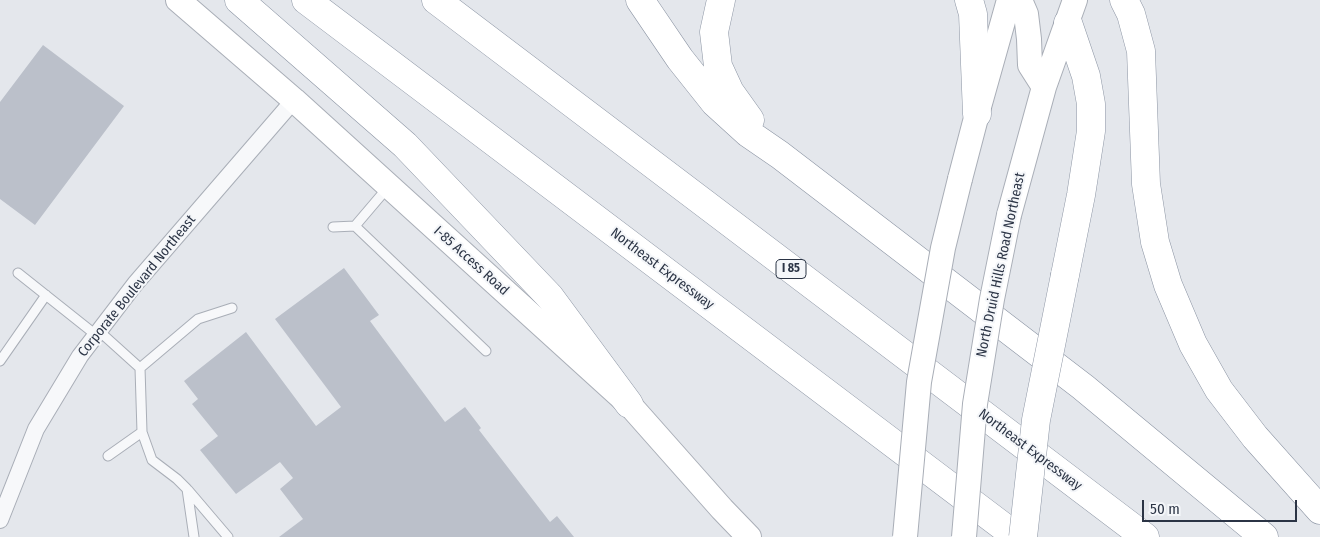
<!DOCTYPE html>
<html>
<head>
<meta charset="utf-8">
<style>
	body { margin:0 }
	#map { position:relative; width:1320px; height:537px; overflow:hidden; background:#e4e7ec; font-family:"Fira Sans Condensed",sans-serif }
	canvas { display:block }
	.scale { position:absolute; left:1142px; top:500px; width:155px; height:22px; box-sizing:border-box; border:2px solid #2b3445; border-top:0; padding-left:6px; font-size:15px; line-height:18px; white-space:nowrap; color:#2b3445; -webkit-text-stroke:4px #f4f6f9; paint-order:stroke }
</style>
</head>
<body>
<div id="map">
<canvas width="1320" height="537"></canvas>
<div class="scale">50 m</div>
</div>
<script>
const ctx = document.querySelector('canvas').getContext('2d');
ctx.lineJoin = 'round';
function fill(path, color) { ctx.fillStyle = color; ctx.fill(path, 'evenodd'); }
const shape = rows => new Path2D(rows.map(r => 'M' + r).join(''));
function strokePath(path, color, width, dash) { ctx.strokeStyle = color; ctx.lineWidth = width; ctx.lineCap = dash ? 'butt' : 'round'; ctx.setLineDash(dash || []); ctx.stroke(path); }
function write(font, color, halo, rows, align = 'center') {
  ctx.font = font + ' "Fira Sans Condensed",sans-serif'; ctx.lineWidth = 4; ctx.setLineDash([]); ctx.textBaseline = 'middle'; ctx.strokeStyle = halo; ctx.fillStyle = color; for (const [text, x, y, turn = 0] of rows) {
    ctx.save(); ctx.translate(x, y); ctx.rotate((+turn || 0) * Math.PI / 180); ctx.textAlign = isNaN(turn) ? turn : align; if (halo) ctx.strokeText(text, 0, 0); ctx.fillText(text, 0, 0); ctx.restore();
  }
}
fill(shape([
	[43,45,124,106,35,225,0,199,0,102],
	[344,268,379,315,370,321,445,422,465,407,481,428,479,430,550,522,557,516,574,537,279,537,303,519,280,489,293,478,280,462,236,494,200,450,218,436,192,404,198,399,184,381,246,332,316,426,341,407,275,319]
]), '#bbc0ca');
const service = shape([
	[355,226,486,351],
	[333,227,355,226,389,186],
	[18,273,96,335],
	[99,331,140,368,198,319,232,308],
	[0,361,46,295],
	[142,432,152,460,177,479,187,489,194,537],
	[108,456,142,432,140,368],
	[188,490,228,537]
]);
const minor = shape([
	[0,520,36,429,80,356,135,284,294,100]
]);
const secondary = shape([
	[178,0,294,100,629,404,722,509,749,537],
	[1020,0,1026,14,1029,39,1030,65,1044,87],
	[960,179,977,114,1009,0],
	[1009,215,1044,87,1075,0]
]);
const motorway = shape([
	[239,0,405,145,550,297,629,404],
	[306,0,1017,537],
	[436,0,1145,537],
	[640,0,680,59,715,103,748,133,780,155,1083,387,1264,537],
	[721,0,714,32,718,66,730,92,750,120],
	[969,0,973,14,977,114],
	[1124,0,1131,14,1141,51,1146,184,1155,242,1168,285,1193,344,1219,390,1255,437,1320,510],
	[1065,275,1081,195,1091,131,1091,104,1086,76,1068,23]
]);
strokePath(service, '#a9aeb7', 11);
strokePath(minor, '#a9aeb7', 18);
strokePath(secondary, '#a9aeb7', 26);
strokePath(motorway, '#8b94a3', 29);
strokePath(service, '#f7f8fa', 9);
strokePath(minor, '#f7f8fa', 16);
strokePath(secondary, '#fff', 24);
strokePath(motorway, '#fff', 28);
const secondaryBridge = shape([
	[905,537,919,382,943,248,960,179],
	[964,537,975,404,992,299,1009,215]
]);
const motorwayBridge = shape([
	[1023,537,1036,420,1065,275]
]);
strokePath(secondaryBridge, '#a9aeb7', 26, []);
strokePath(motorwayBridge, '#8b94a3', 29, []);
strokePath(secondaryBridge, '#fff', 24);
strokePath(motorwayBridge, '#fff', 28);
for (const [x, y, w] of [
	[791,269,30]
]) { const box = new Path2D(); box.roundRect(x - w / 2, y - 9.5, w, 19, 4); ctx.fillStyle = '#f4f6f9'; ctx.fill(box); strokePath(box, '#2b3445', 1); }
write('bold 12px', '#2b3445', null, [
	["I 85",791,269]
]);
write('14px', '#2b3445', '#f4f6f9', [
	["I-85 Access Road",471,261,42],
	["North Druid Hills Road Northeast",1001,265,-78],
	["Northeast Expressway",662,269,37],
	["Corporate Boulevard Northeast",137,286,-51],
	["Northeast Expressway",1030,450,37]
]);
</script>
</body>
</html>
